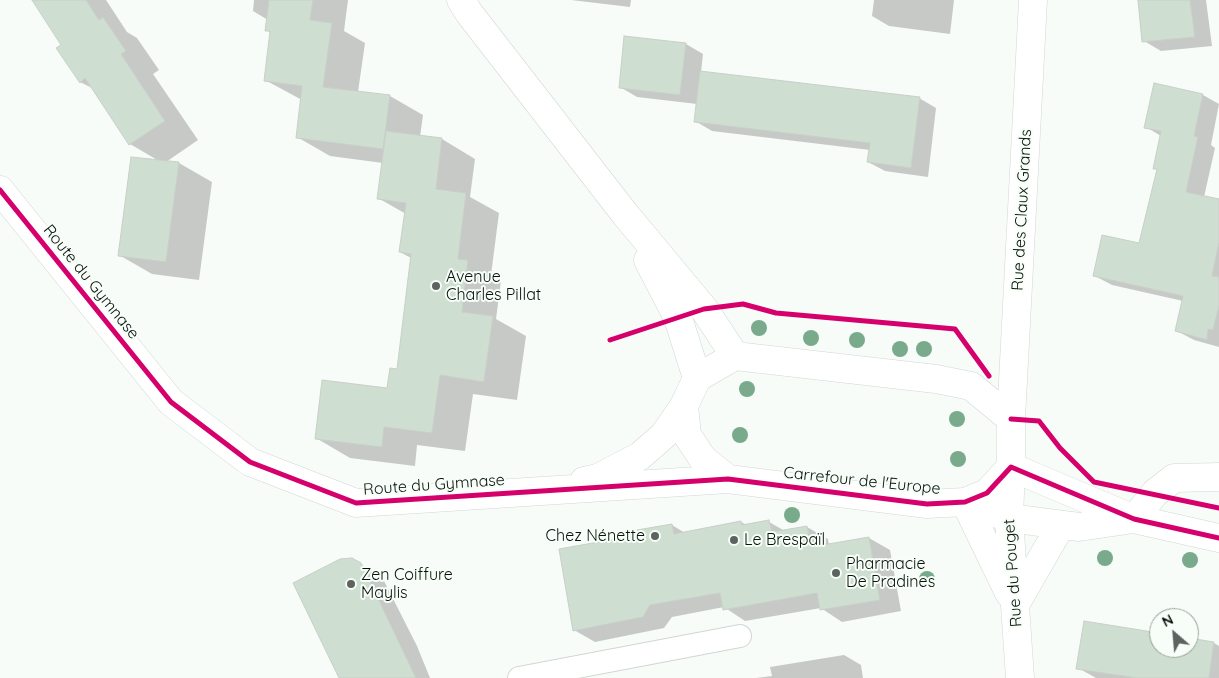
<!DOCTYPE html>
<html>
<head>
<meta charset="utf-8">
<style>
	body { margin:0 }
	#map { position:relative; width:1219px; height:678px; overflow:hidden; background:#f8fcf8; font-family:Quicksand,sans-serif }
	canvas { display:block }
	.north { position:absolute; left:1149px; top:608px; width:50px; height:50px; box-sizing:border-box; background:#f6fef7; border:1px solid #989f99; border-radius:50%; rotate:333deg; font-size:14px; font-weight:700; line-height:20px; text-align:center; color:#0a110c }
	.north::after { content:''; display:block; margin:auto; width:18px; height:22px; background:#5d635f; clip-path:polygon(50% 0,100% 100%,50% 72%,0 100%) }
</style>
</head>
<body>
<div id="map">
<canvas width="1219" height="678"></canvas>
<div class="north">N</div>
</div>
<script>
const ctx = document.querySelector('canvas').getContext('2d');
ctx.lineJoin = 'round';
function fill(path, color) { ctx.fillStyle = color; ctx.fill(path, 'evenodd'); }
const shape = rows => new Path2D(rows.map(r => 'M' + r).join(''));
function strokePath(path, color, width, dash) { ctx.strokeStyle = color; ctx.lineWidth = width; ctx.lineCap = dash ? 'butt' : 'round'; ctx.setLineDash(dash || []); ctx.stroke(path); }
function write(font, color, halo, rows, align = 'center') {
  ctx.font = font + ' Quicksand,sans-serif'; ctx.lineWidth = 4; ctx.setLineDash([]); ctx.textBaseline = 'middle'; ctx.strokeStyle = halo; ctx.fillStyle = color; for (const [text, x, y, turn = 0] of rows) {
    ctx.save(); ctx.translate(x, y); ctx.rotate((+turn || 0) * Math.PI / 180); ctx.textAlign = isNaN(turn) ? turn : align; if (halo) ctx.strokeText(text, 0, 0); ctx.fillText(text, 0, 0); ctx.restore();
  }
}
fill(shape([
	[34,0,106,0,127,32,137,38,159,70,153,74,198,140,166,162,179,163,212,182,199,280,152,274,119,255,159,161,130,144,94,89,80,82,63,45],
	[254,0,348,0,344,31,365,43,358,92,390,96,423,115,420,137,442,139,475,159,470,197,499,213,491,275,501,281,496,319,526,336,517,400,473,394,465,451,417,445,415,466,350,458,316,438,388,390,398,370,411,258,400,252,406,214,378,198,383,163,330,156,297,137,302,100,265,80,271,33,267,30,268,20,253,11],
	[571,0,631,0,630,7],
	[874,0,954,0,950,34,889,26,872,16],
	[1139,0,1206,0,1212,46,1161,51,1144,41],
	[626,37,686,44,703,54,701,72,919,98,936,108,928,177,885,171,868,162,870,150,712,131,695,121,697,104,637,97,620,87],
	[1155,85,1203,95,1219,104,1211,145,1215,148,1204,197,1219,201,1219,347,1194,340,1177,331,1183,301,1112,285,1095,276,1140,245,1158,170,1154,168,1161,136,1146,127],
	[741,522,747,525,769,522,785,531,807,527,828,539,829,545,869,538,890,550,901,611,842,622,821,608,745,621,724,607,672,617,664,628,595,642,574,630,639,536,672,525,685,533],
	[352,559,382,577,417,646,430,678,339,678],
	[1159,634,1159,648,1189,648,1189,639,1214,643,1219,646,1219,678,1096,678,1078,668],
	[844,655,861,665,863,678,756,678,772,676,770,667]
]), '#0003');
const building = shape([
	[32,0,86,0,99,20,103,17,126,51,121,54,165,121,129,145,85,78,80,83,56,48,61,45,32,0],
	[269,0,313,0,310,20,332,23,323,87,390,95,383,149,296,138,302,86,264,81,270,31,265,31,269,0],
	[1138,0,1190,0,1195,37,1142,42,1138,0],
	[624,36,686,43,680,95,619,88,624,36],
	[700,71,920,97,911,168,867,162,870,143,694,122,700,71],
	[1154,83,1203,94,1194,136,1198,137,1186,192,1219,199,1219,242,1212,276,1219,277,1219,306,1213,330,1208,329,1207,340,1175,331,1183,296,1093,276,1102,235,1139,243,1157,169,1153,169,1161,131,1144,128,1154,83],
	[386,131,442,138,436,189,466,193,458,259,468,260,462,312,493,316,484,382,440,375,432,433,384,427,382,447,315,439,322,380,387,388,390,368,397,369,411,254,399,252,406,203,377,199,386,131],
	[131,157,179,162,166,262,118,256,131,157],
	[769,520,772,532,807,526,811,547,869,537,880,600,820,610,817,593,723,610,720,593,650,605,643,617,573,631,559,549,638,535,637,530,672,524,674,534,741,521,742,525,769,520],
	[352,558,361,563,416,678,339,678,293,583,340,559,352,558],
	[1084,621,1159,633,1159,648,1189,648,1189,638,1214,642,1209,678,1137,678,1076,669,1084,621]
]);
fill(building, '#ceded1');
strokePath(building, '#c9cec9', 1);
const lane = shape([
	[519,678,740,636]
]);
const street = shape([
	[965,502,1009,518,1079,527,1134,519],
	[965,502,1009,593],
	[1134,519,1155,493,1174,478,1219,477],
	[1015,605,1061,525],
	[1020,678,1009,518,1011,467,1134,519,1219,538]
]);
const secondary = shape([
	[461,0,469,13,625,214,704,309,735,356],
	[0,190,171,402,250,462,356,503,728,479,927,504,965,502,987,493,1011,467,1011,419,1033,0],
	[648,260,678,318,697,378],
	[728,479,703,459,687,435,684,406,697,378,735,356,936,379,971,386,1011,419],
	[584,481,598,478,640,456,664,435,684,406]
]);
strokePath(lane, '#d2d7d3', 24);
strokePath(street, '#d2d7d3', 29);
strokePath(secondary, '#d2d7d3', 29);
strokePath(lane, '#fefffe', 22);
strokePath(street, '#fefffe', 28);
strokePath(secondary, '#fefffe', 28);
strokePath(shape([
	[0,190,171,402,250,462,356,503,728,479,927,504,965,502,987,493,1011,467,1134,519,1219,538],
	[610,340,704,309,743,304,776,313,955,329,989,376],
	[1011,419,1039,421,1060,448,1094,482,1219,508]
]), '#d6006c', 5);
ctx.fillStyle = '#78aa8b';
for (const [x, y] of [
	[759,328],
	[811,338],
	[857,340],
	[900,349],
	[924,349],
	[747,389],
	[957,419],
	[740,435],
	[958,459],
	[792,515],
	[1105,558],
	[1190,560],
	[927,579]
]) { ctx.beginPath(); ctx.arc(x, y, 8, 0, 2 * Math.PI); ctx.fill(); }
for (const [x, y, r, color] of [
	[436,286,5,"#5d635f"],
	[655,536,5,"#5d635f"],
	[734,540,5,"#5d635f"],
	[836,573,5,"#5d635f"],
	[351,584,5,"#5d635f"]
]) { const dot = new Path2D(); dot.arc(x, y, r, 0, 2 * Math.PI); ctx.fillStyle = color; ctx.fill(dot); strokePath(dot, '#f6fef7', 2); }
write('16px', '#0a110c', '#f6fef7', [
	["Rue des Claux Grands",1022,210,-87],
	["Route du Gymnase",91,282,51],
	["Carrefour de l'Europe",862,481,6],
	["Route du Gymnase",434,485,-4],
	["Rue du Pouget",1013,573,-94]
]);
write('16px', '#0a110c', '#f6fef7', [
	["Avenue",446,277],
	["Charles Pillat",446,295],
	["Chez Nénette",645,536,"right"],
	["Le Brespaïl",744,540],
	["Pharmacie",846,564],
	["De Pradines",846,582],
	["Zen Coiffure",361,575],
	["Maylis",361,593]
], 'left');
</script>
</body>
</html>
